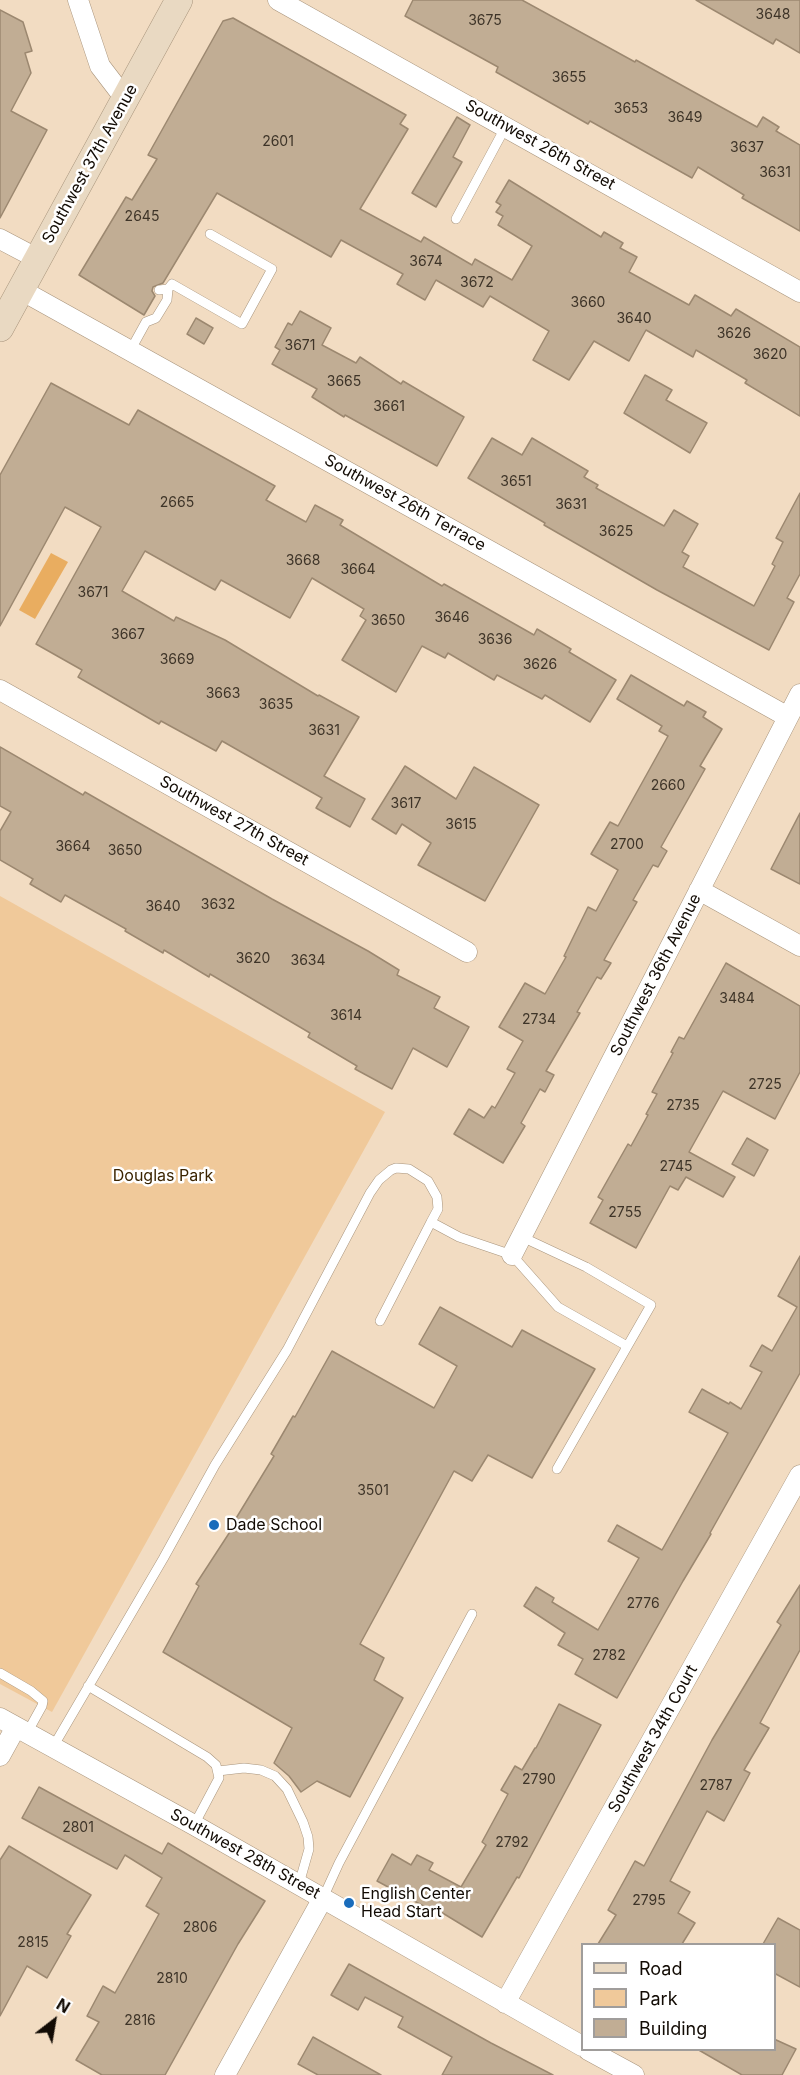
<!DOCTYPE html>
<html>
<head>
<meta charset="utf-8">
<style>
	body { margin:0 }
	#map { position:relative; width:800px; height:2075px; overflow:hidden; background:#f2dcc2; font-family:Inter,sans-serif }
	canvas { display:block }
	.legend { position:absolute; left:581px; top:1943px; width:195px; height:108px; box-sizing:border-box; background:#fff; border:2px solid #a09d9b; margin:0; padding:8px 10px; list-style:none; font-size:18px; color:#120b04 }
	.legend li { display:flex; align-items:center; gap:12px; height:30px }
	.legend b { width:30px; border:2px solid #a09d9b }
	.north { position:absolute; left:24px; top:1991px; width:60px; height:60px; -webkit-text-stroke:4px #fff; paint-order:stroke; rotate:31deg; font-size:16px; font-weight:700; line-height:24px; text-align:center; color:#120b04 }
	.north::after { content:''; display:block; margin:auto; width:21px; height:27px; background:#120b04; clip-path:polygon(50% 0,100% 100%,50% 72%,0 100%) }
</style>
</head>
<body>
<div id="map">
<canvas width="800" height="2075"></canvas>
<ul class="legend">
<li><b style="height:8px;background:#e9d9c2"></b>Road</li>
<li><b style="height:16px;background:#f0c99a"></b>Park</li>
<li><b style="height:16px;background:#c1ad94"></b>Building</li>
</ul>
<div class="north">N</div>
</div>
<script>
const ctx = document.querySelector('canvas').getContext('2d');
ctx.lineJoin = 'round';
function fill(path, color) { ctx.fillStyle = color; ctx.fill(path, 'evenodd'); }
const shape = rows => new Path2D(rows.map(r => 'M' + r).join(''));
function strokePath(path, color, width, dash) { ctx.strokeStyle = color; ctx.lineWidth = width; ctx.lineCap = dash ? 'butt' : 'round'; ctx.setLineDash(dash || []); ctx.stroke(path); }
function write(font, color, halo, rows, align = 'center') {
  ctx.font = font + ' Inter,sans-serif'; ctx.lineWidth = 5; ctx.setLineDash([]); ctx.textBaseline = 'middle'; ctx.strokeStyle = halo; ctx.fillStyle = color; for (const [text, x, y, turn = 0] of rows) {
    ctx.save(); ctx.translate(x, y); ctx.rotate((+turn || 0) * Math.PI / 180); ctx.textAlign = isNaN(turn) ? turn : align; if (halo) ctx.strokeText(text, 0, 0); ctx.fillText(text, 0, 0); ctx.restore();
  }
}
fill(shape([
	[0,896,385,1112,52,1712,0,1684]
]), '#f0c99a');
fill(shape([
	[51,553,68,562,35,619,19,610]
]), '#e9ad60');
const building = shape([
	[413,0,522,0,635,62,636,60,757,127,763,117,779,127,776,131,800,145,800,231,742,198,744,195,698,167,692,178,590,121,588,124,496,72,498,67,405,16,413,0],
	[696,0,800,0,800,53,776,39,773,44,696,0],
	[0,10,23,22,32,51,25,53,31,73,11,111,47,130,0,218,0,10],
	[233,18,406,115,400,124,408,129,360,209,421,242,424,237,472,265,475,259,512,280,532,246,498,225,503,216,496,212,501,205,496,202,509,180,601,237,604,232,623,243,620,248,637,257,629,272,689,305,695,295,731,316,736,309,800,347,800,416,745,383,747,380,696,350,693,357,646,330,629,361,594,341,569,380,533,360,549,331,490,296,483,307,436,280,425,300,397,284,403,274,341,240,331,257,217,193,163,283,153,287,152,291,155,296,144,315,79,275,126,197,132,200,157,159,148,155,223,21,233,18],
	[457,117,470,125,453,157,462,162,436,207,412,193,457,117],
	[300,311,331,328,322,345,356,363,360,357,401,384,403,381,464,417,437,466,345,415,344,417,312,397,317,389,272,364,280,350,275,347,288,323,292,325,300,311],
	[196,318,213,328,204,344,187,334,196,318],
	[645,375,672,390,666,400,707,423,690,453,624,413,645,375],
	[51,383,129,425,138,410,275,486,266,500,306,522,315,505,343,520,340,525,442,586,444,584,534,635,537,629,571,649,569,652,616,680,590,722,545,695,542,699,497,675,494,680,448,653,445,658,422,646,396,692,342,660,366,620,360,616,364,609,312,578,290,618,221,580,215,590,145,551,122,591,174,621,176,617,225,640,318,696,319,695,359,717,324,776,365,799,350,827,316,808,322,798,222,741,216,751,161,721,159,724,78,677,82,670,36,644,101,527,65,507,0,626,0,475,51,383],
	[492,438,522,455,532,438,588,471,584,477,598,485,596,488,664,526,674,510,698,524,682,552,689,556,683,567,754,606,775,566,772,564,783,542,776,538,800,493,800,574,787,598,794,602,769,650,657,590,544,525,545,523,468,478,492,438],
	[631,675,684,706,687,701,706,712,703,717,722,729,700,766,705,769,661,847,667,851,658,867,653,865,633,900,637,902,604,960,611,963,601,979,597,977,577,1012,580,1013,546,1071,554,1075,545,1092,540,1089,521,1123,525,1126,503,1163,454,1134,469,1109,484,1118,492,1106,495,1108,515,1073,507,1069,523,1041,499,1027,525,983,545,994,566,957,564,956,588,907,596,911,618,870,591,854,610,822,618,826,668,736,659,731,662,726,617,699,631,675],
	[0,747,83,795,85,792,125,815,272,899,368,951,399,970,397,975,440,997,434,1008,469,1027,447,1067,413,1048,392,1089,355,1069,357,1066,308,1037,310,1033,210,974,209,977,164,950,163,953,125,931,126,929,65,895,61,902,30,884,33,879,0,860,0,831,11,812,0,806,0,747],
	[405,766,456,799,474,767,539,805,485,901,418,865,431,843,402,824,396,834,372,819,405,766],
	[800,813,800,884,771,869,800,813],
	[726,963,800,1006,800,1072,775,1119,723,1091,689,1152,735,1177,723,1197,686,1177,678,1190,670,1186,636,1248,590,1223,603,1200,598,1197,628,1144,631,1146,648,1115,646,1114,657,1094,652,1092,673,1053,671,1052,679,1037,684,1039,726,963],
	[747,1138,768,1150,754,1176,732,1164,747,1138],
	[800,1256,800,1373,710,1533,711,1534,683,1581,617,1698,575,1674,583,1659,558,1645,565,1633,524,1606,536,1587,554,1598,552,1602,598,1630,639,1558,608,1541,617,1525,662,1550,728,1433,689,1412,702,1389,729,1404,730,1402,741,1409,762,1372,750,1366,762,1345,772,1351,797,1307,778,1296,800,1256],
	[440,1307,512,1347,522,1330,595,1369,532,1478,488,1455,472,1481,454,1471,360,1644,384,1658,374,1680,403,1698,350,1797,317,1781,301,1792,289,1776,274,1763,292,1728,163,1652,199,1586,196,1584,237,1521,235,1520,274,1456,271,1454,293,1416,295,1417,332,1351,434,1408,457,1366,419,1344,440,1307],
	[800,1585,800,1650,760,1723,769,1728,744,1770,750,1773,724,1821,707,1811,670,1881,690,1892,678,1913,695,1923,682,1944,598,1944,616,1915,608,1910,635,1861,644,1866,712,1740,781,1625,777,1622,800,1585],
	[559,1704,601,1725,519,1878,517,1877,482,1937,431,1906,429,1909,377,1881,392,1854,411,1865,417,1855,433,1863,429,1870,461,1887,486,1845,482,1842,508,1794,501,1790,515,1766,522,1770,535,1748,536,1748,559,1704],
	[39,1787,162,1854,168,1843,265,1901,238,1944,165,2075,102,2075,76,2060,99,2022,87,2016,103,1986,115,1993,159,1914,146,1906,162,1878,125,1855,117,1869,22,1818,39,1787],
	[9,1846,91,1895,67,1934,71,1936,47,1978,27,1966,0,2016,0,1860,9,1846],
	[778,1918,800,1930,800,1987,774,1973,774,1944,763,1944,778,1918],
	[349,1964,491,2043,553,2075,442,2075,452,2057,398,2027,403,2017,365,1997,358,2010,331,1995,349,1964],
	[313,2037,381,2075,318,2075,298,2064,313,2037],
	[774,2039,796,2049,782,2075,742,2075,697,2049,774,2049,774,2039]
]);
fill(building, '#c1ad94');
strokePath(building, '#9c8870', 1.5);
const lane = shape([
	[456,219,506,126],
	[159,290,168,289,172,284,242,324,272,269,210,234],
	[130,351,146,322,156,318,167,300,168,289],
	[522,1237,586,1267,651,1305,557,1469],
	[380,1321,431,1222,459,1237,512,1255,558,1307,627,1346],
	[0,1673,31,1691,43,1701,42,1706,27,1733],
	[88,1686,207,1757,216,1765,219,1778,194,1825],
	[53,1747,163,1559,215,1465,287,1350,370,1193,379,1180,391,1170,396,1168,409,1169,428,1181,437,1197,438,1209,431,1222],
	[218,1771,244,1768,261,1770,275,1776,287,1789,303,1822,308,1837,309,1849,299,1884],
	[323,1898,339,1863,472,1614]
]);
const street = shape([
	[78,0,100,66,126,100],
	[278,0,800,292],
	[0,239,38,259],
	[21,290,788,717],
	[0,690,467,952],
	[699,890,800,946],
	[512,1255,800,694],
	[0,1718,194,1825,582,2046],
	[0,1756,16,1727],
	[505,2003,800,1475],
	[588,2050,634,2075],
	[225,2075,323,1898]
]);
const secondary = shape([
	[0,328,179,0]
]);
strokePath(lane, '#a8947c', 10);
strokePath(street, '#a8947c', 21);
strokePath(secondary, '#a8947c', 28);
strokePath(lane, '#fff', 9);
strokePath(street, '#fff', 20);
strokePath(secondary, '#e9d9c2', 27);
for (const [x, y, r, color] of [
	[214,1525,6,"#1a6cbb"],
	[349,1903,6,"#1a6cbb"]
]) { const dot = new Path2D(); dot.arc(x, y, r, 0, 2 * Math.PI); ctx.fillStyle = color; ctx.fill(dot); strokePath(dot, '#fff', 2); }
write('14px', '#3e3428', null, [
	["3648",773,15],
	["3675",485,21],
	["3655",569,78],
	["3653",631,109],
	["3649",685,118],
	["2601",278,142],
	["3637",747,148],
	["3631",775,173],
	["2645",142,217],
	["3674",426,262],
	["3672",477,283],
	["3660",588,303],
	["3640",634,319],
	["3626",734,334],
	["3671",300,346],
	["3620",770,355],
	["3665",344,382],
	["3661",389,407],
	["3651",516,482],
	["2665",177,503],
	["3631",571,505],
	["3625",616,532],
	["3668",303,561],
	["3664",358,570],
	["3671",93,593],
	["3646",452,618],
	["3650",388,621],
	["3667",128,635],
	["3636",495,640],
	["3669",177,660],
	["3626",540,665],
	["3663",223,694],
	["3635",276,705],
	["3631",324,731],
	["2660",668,786],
	["3617",406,804],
	["3615",461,825],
	["2700",627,845],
	["3664",73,847],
	["3650",125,851],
	["3632",218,905],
	["3640",163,907],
	["3620",253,959],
	["3634",308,961],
	["3484",737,999],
	["3614",346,1016],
	["2734",539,1020],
	["2725",765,1085],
	["2735",683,1106],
	["2745",676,1167],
	["2755",625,1213],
	["3501",373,1491],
	["2776",643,1604],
	["2782",609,1656],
	["2790",539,1780],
	["2787",716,1786],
	["2801",78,1828],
	["2792",512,1843],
	["2795",649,1901],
	["2806",200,1928],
	["2815",33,1943],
	["2810",172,1979],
	["2816",140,2021]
]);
write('16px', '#120b04', '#fff', [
	["Southwest 26th Street",540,145,29],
	["Southwest 37th Avenue",90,164,-61],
	["Southwest 26th Terrace",405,503,29],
	["Southwest 27th Street",234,821,29],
	["Southwest 36th Avenue",656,975,-63],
	["Southwest 34th Court",653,1739,-61],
	["Southwest 28th Street",245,1854,29]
]);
write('16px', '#3b2401', '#fff', [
	["Douglas Park",163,1176]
]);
write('16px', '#120b04', '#fff', [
	["Dade School",226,1525],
	["English Center",361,1894],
	["Head Start",361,1912]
], 'left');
</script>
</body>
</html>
